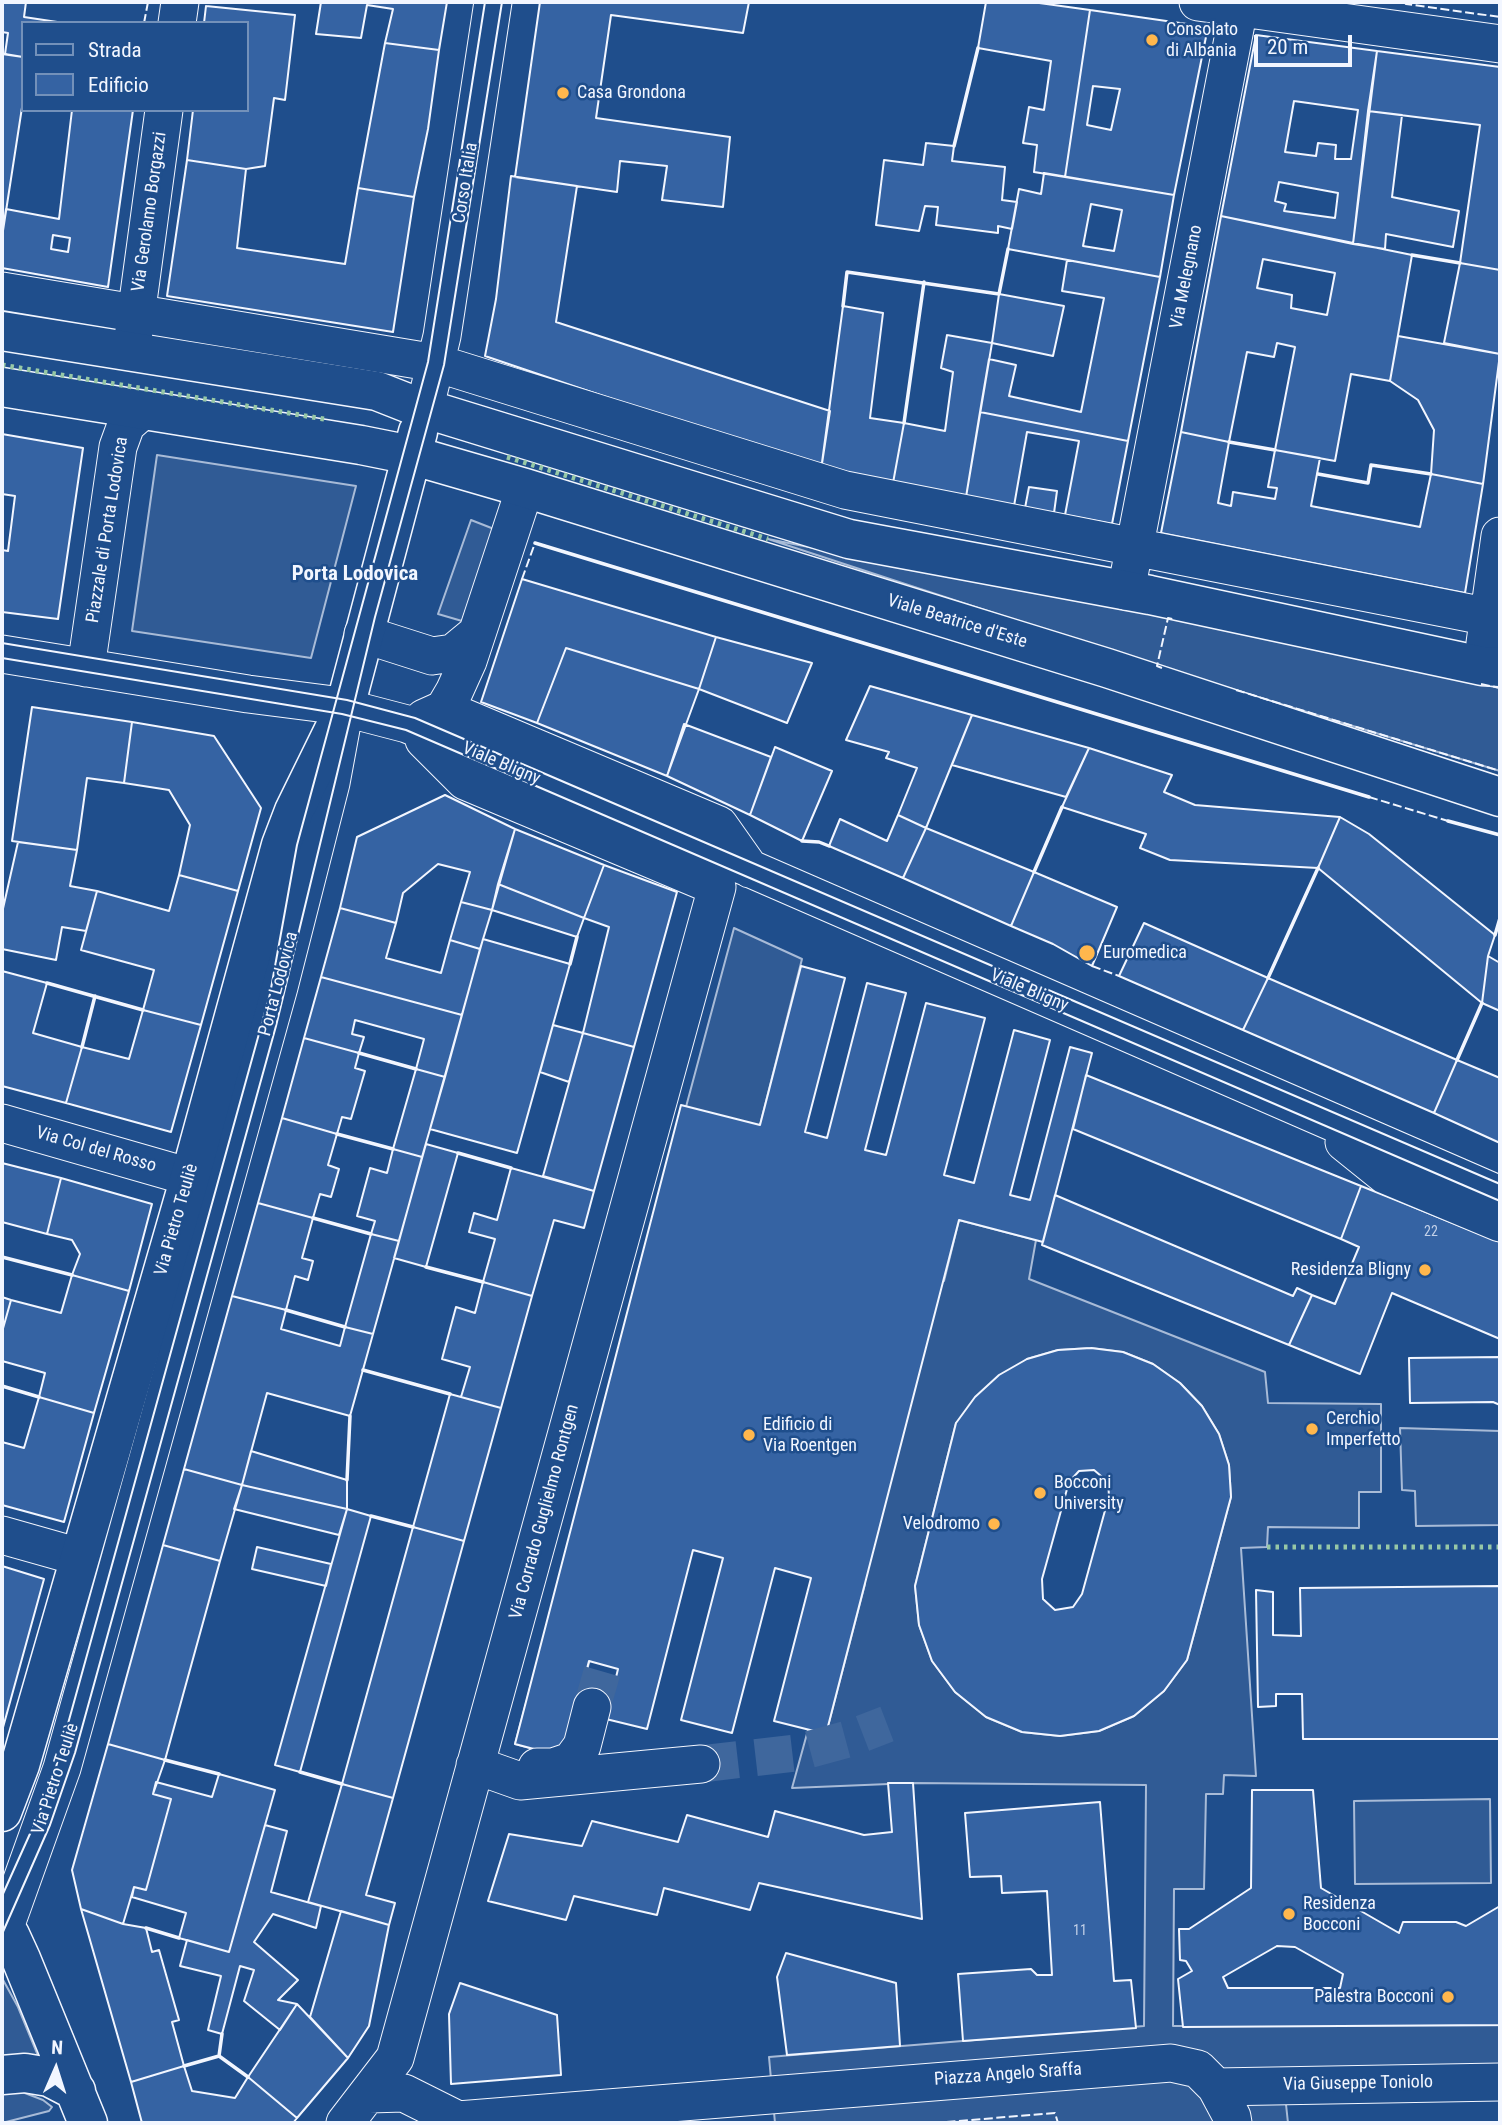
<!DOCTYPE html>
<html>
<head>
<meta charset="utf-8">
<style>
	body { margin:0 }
	#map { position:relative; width:1502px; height:2125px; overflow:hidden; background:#1f4e8c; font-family:"Roboto Condensed",sans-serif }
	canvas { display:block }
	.frame { position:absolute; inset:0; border:4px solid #f2f6ff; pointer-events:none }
	.legend { position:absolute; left:21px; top:21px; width:228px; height:91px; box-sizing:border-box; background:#1f4e8c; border:2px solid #7391ba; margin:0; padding:9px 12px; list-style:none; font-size:21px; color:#f2f6ff }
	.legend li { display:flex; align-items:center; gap:14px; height:35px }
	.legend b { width:35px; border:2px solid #7391ba }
	.north { position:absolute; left:21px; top:2034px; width:70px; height:70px; -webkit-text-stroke:5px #1f4e8c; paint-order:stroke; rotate:3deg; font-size:19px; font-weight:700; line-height:28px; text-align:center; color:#f2f6ff }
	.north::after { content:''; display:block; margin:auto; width:24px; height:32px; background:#f2f6ff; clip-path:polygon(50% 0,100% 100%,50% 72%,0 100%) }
	.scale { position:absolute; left:1254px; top:35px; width:98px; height:32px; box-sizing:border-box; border:4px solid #f2f6ff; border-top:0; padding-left:9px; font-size:21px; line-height:24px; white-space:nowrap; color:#f2f6ff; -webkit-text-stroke:5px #1f4e8c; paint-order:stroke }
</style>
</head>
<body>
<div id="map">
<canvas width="1502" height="2125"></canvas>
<div class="frame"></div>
<ul class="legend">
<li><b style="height:9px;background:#1f4e8c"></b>Strada</li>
<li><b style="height:19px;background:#3563a3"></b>Edificio</li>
</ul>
<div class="north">N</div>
<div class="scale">20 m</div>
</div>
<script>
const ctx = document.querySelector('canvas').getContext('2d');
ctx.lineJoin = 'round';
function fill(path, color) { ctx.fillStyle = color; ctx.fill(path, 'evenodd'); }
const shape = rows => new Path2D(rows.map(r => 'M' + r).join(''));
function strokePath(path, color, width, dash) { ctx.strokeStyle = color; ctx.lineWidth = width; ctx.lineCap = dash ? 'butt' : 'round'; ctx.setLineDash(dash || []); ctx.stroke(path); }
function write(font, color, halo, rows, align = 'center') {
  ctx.font = font + ' "Roboto Condensed",sans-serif'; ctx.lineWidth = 5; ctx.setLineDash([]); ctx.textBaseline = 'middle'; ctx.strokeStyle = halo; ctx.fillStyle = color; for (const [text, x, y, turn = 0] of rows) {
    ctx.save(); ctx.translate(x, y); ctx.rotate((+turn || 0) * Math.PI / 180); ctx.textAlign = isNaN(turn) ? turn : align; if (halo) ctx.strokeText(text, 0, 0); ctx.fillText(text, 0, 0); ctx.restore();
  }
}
const built = shape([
	[157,455,356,486,311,658,132,631,157,455],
	[471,520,494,529,462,621,438,614,471,520],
	[768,539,1146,613,1500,688,1500,771,1137,660,768,539],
	[734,928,802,959,760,1125,752,1230,944,1281,959,1220,1036,1240,1029,1279,1265,1372,1268,1403,1381,1404,1381,1492,1359,1492,1359,1528,1268,1527,1267,1547,1241,1548,1256,1776,1224,1775,1223,1794,1206,1794,1204,1889,1174,1889,1173,2026,1500,2025,1500,2092,1285,2095,1288,2123,775,2123,769,2057,1144,2026,1146,1785,913,1783,792,1788,808,1730,826,1734,865,1584,627,1519,564,1757,515,1744,734,928],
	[1091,1348,1123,1352,1153,1364,1180,1383,1202,1406,1219,1434,1229,1465,1231,1497,1187,1660,1164,1691,1134,1716,1099,1731,1060,1736,1022,1732,986,1717,955,1692,932,1661,919,1625,915,1586,956,1423,1027,1359,1058,1350,1091,1348],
	[1400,1428,1500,1431,1500,1525,1416,1526,1415,1491,1402,1490,1400,1428],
	[1490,1799,1491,1883,1355,1884,1354,1801,1490,1799],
	[2,1978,18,2007,39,2058,2,2059,2,1978],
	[17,2090,43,2100,52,2107,49,2111,2,2123,2,2093,17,2090]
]);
fill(built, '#305b95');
strokePath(built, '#a8bbd7', 2);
const building = shape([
	[2,2,26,2,24,17,64,23,23,23,23,57,5,54,8,33,2,32,2,2],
	[321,2,447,2,439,50,385,43,393,9,367,5,361,38,316,34,321,2],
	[540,2,749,2,743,33,611,15,596,118,730,137,723,207,662,200,667,166,620,161,617,192,515,177,540,2],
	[986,2,1032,2,1090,10,1065,177,1034,172,1037,145,1023,143,1029,107,1044,110,1051,61,978,48,986,2],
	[206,6,295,15,285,100,274,98,265,166,246,169,187,160,193,110,247,110,247,23,204,23,206,6],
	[1090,10,1208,27,1174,195,1065,177,1090,10],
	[1093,86,1120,89,1111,130,1087,125,1093,86],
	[1256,35,1377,51,1353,244,1221,216,1256,35],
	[1294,101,1358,110,1351,159,1335,159,1336,145,1318,143,1316,156,1285,152,1294,101],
	[1279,182,1338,193,1335,218,1284,211,1286,204,1275,201,1279,182],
	[385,43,439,50,428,129,414,197,358,188,385,43],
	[1377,51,1500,67,1500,270,1460,263,1480,125,1368,111,1377,51],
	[2,54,23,57,23,101,2,237,2,54],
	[72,110,133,110,108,287,2,268,2,237,6,209,59,219,72,110],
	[53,235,70,238,68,252,51,249,53,235],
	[1368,111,1402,115,1392,197,1459,211,1453,247,1386,234,1385,249,1353,244,1368,111],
	[926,143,954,146,952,161,1005,167,1002,200,1017,202,1012,229,998,226,998,233,936,225,938,207,925,206,919,231,876,225,884,160,923,165,926,143],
	[187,160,246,169,237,248,345,264,358,188,414,197,393,332,167,296,187,160],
	[1044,173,1174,195,1160,277,1008,249,1019,189,1041,194,1044,173],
	[1091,204,1122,210,1114,251,1083,246,1091,204],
	[511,176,577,186,556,322,830,411,821,470,485,356,496,299,511,176],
	[1221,216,1412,255,1390,381,1351,374,1335,461,1275,450,1295,347,1277,343,1274,357,1247,352,1229,442,1181,432,1221,216],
	[1263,259,1335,273,1327,315,1291,308,1292,295,1257,288,1263,259],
	[1067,260,1160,277,1128,441,980,412,989,359,1016,365,1009,396,1081,412,1104,298,1062,291,1067,260],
	[1460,263,1500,270,1500,354,1444,343,1460,263],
	[999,294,1064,306,1053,356,992,343,999,294],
	[843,306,883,313,870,418,904,423,893,483,821,470,843,306],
	[947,335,992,343,966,497,893,483,904,423,945,431,953,372,941,368,947,335],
	[1398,336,1500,354,1483,484,1431,474,1434,430,1418,400,1390,381,1398,336],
	[980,412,1128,441,1112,524,1065,515,1079,441,1027,432,1014,506,966,497,980,412],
	[1181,432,1229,442,1218,503,1231,506,1233,492,1275,499,1277,488,1268,487,1275,450,1320,458,1311,506,1420,527,1431,474,1483,484,1465,593,1161,533,1181,432],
	[2,434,83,448,58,619,2,612,2,550,8,551,15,496,2,494,2,434],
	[1029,487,1057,491,1054,513,1025,508,1029,487],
	[522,579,716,637,699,689,566,648,537,723,481,702,522,579],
	[716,637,812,663,787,723,699,689,716,637],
	[566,648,699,689,667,776,537,723,566,648],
	[870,686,972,715,926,828,898,815,917,768,886,758,889,752,846,740,870,686],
	[32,707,132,722,124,783,87,778,77,850,12,841,32,707],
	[972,715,1089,748,1066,797,952,765,972,715],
	[132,722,214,736,261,808,238,891,179,875,190,825,169,790,124,783,132,722],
	[684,724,771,757,750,815,667,776,684,724],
	[775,747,832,771,802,841,750,815,775,747],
	[1089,748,1172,775,1164,792,1195,805,1340,817,1318,868,1170,860,1140,848,1146,834,1062,807,1089,748],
	[445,795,515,829,492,910,461,902,470,872,438,864,403,893,396,923,340,908,357,837,445,795],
	[898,815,926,828,903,878,829,846,840,819,887,841,898,815],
	[1340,817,1369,834,1495,935,1488,956,1482,1003,1318,868,1340,817],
	[926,828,1034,872,1011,926,903,878,926,828],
	[515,829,604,865,584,918,498,884,515,829],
	[18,842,77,850,70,886,97,891,86,931,62,927,56,960,2,949,2,913,18,842],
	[604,865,677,892,634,1047,583,1033,609,927,584,918,604,865],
	[1034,872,1117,907,1092,966,1053,944,1011,926,1034,872],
	[179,875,238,891,201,1025,143,1010,154,970,81,950,97,891,169,911,179,875],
	[498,884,584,918,577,937,492,910,498,884],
	[461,902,492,910,480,949,450,940,461,902],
	[340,908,396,923,386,958,441,973,450,940,480,949,462,1015,321,977,340,908],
	[1144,923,1268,978,1243,1030,1119,976,1144,923],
	[483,939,570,964,517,1153,430,1129,483,939],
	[1488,956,1500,963,1500,1011,1482,1003,1488,956],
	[801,966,845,978,805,1132,827,1138,867,983,906,993,865,1150,886,1155,926,1003,985,1018,944,1175,974,1183,1014,1030,1050,1040,1010,1195,1030,1200,1070,1047,1092,1053,1043,1242,959,1220,826,1734,774,1721,811,1578,775,1568,732,1733,681,1720,723,1558,693,1550,647,1729,606,1719,618,1669,589,1661,564,1757,515,1744,681,1105,760,1125,801,966],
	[2,971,47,983,33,1033,82,1047,66,1103,2,1086,2,971],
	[321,977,462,1015,445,1077,416,1069,424,1039,355,1020,352,1034,364,1037,359,1053,304,1038,321,977],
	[1268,978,1457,1060,1434,1113,1243,1030,1268,978],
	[143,1010,201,1025,171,1132,66,1103,82,1047,129,1059,143,1010],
	[553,1025,583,1033,569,1082,540,1072,553,1025],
	[583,1033,634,1047,594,1191,543,1176,583,1033],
	[304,1038,359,1053,355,1068,365,1071,351,1119,342,1117,337,1134,282,1118,304,1038],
	[1457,1060,1500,1078,1500,1143,1434,1113,1457,1060],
	[416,1069,445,1077,422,1157,393,1149,416,1069],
	[1086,1075,1361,1186,1341,1239,1073,1129,1086,1075],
	[282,1118,337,1134,328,1165,339,1169,331,1197,320,1194,313,1218,258,1203,282,1118],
	[426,1144,458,1153,426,1267,394,1258,426,1144],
	[393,1149,422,1157,399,1241,371,1234,375,1221,357,1216,370,1168,387,1173,393,1149],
	[2,1163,61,1178,47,1234,2,1222,2,1163],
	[511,1168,594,1191,584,1228,554,1220,532,1296,483,1282,495,1239,469,1232,474,1213,497,1220,511,1168],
	[61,1178,152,1204,129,1291,72,1275,80,1254,72,1240,47,1234,61,1178],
	[1361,1186,1500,1242,1500,1339,1392,1293,1360,1374,1289,1345,1312,1295,1335,1304,1359,1247,1341,1239,1361,1186],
	[1055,1195,1293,1296,1297,1288,1312,1295,1289,1345,1042,1245,1055,1195],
	[258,1203,313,1218,302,1258,313,1261,308,1280,295,1276,286,1310,232,1296,258,1203],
	[371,1234,399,1241,373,1334,345,1327,371,1234],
	[72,1275,129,1291,94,1413,39,1397,45,1373,2,1361,2,1332,11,1300,61,1313,72,1275],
	[483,1282,532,1296,501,1408,461,1397,470,1367,442,1359,456,1307,475,1313,483,1282],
	[232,1296,286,1310,281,1329,340,1346,345,1327,373,1334,350,1416,267,1393,242,1485,184,1469,232,1296],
	[2,1297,11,1300,2,1332,2,1297],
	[1091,1348,1123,1352,1153,1364,1180,1383,1202,1406,1219,1434,1229,1465,1231,1497,1187,1660,1164,1691,1134,1716,1099,1731,1060,1736,1022,1732,986,1717,955,1692,932,1661,919,1625,915,1586,956,1423,975,1397,999,1375,1027,1359,1058,1350,1091,1348],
	[1094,1470,1108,1482,1109,1496,1082,1594,1073,1607,1055,1610,1043,1599,1042,1579,1069,1482,1079,1471,1094,1470],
	[1500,1357,1500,1405,1493,1402,1410,1403,1409,1358,1500,1357],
	[450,1394,501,1408,464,1541,413,1527,450,1394],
	[39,1397,94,1413,64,1522,2,1505,2,1442,24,1448,39,1397],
	[251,1451,347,1480,347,1509,242,1485,251,1451],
	[184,1469,242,1485,220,1561,163,1545,184,1469],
	[242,1485,347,1509,339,1535,234,1509,242,1485],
	[347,1509,371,1516,300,1772,275,1765,347,1509],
	[413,1527,464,1541,393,1798,342,1784,413,1527],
	[163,1545,220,1561,165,1760,108,1744,163,1545],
	[257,1547,331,1564,326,1586,252,1569,257,1547],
	[2,1566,44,1579,2,1731,2,1566],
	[1500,1586,1500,1739,1303,1739,1302,1694,1276,1694,1276,1706,1258,1707,1256,1590,1273,1592,1273,1635,1301,1636,1300,1588,1500,1586],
	[108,1744,165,1760,153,1794,171,1799,146,1890,134,1887,123,1924,81,1909,72,1870,108,1744],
	[219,1774,275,1790,229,1952,179,1938,186,1913,132,1897,134,1887,146,1890,171,1799,153,1794,156,1782,212,1797,219,1774],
	[888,1783,913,1783,922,1919,759,1883,750,1910,664,1888,657,1915,574,1896,566,1920,488,1901,509,1834,582,1846,592,1821,678,1842,687,1815,768,1837,775,1811,864,1835,892,1832,888,1783],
	[342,1784,393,1798,366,1895,395,1903,389,1925,308,1902,342,1784],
	[1252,1790,1313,1790,1321,1888,1399,1933,1403,1922,1456,1922,1466,1926,1500,1906,1500,2025,1183,2027,1178,1979,1192,1971,1186,1961,1180,1960,1179,1929,1189,1929,1251,1888,1252,1790],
	[1277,1946,1295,1947,1343,1974,1340,1988,1228,1988,1223,1977,1277,1946],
	[1100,1802,1114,1981,1131,1980,1136,2028,963,2041,958,1974,1031,1969,1037,1975,1052,1975,1047,1891,1002,1893,1001,1876,970,1877,965,1813,1100,1802],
	[265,1825,287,1831,271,1892,321,1906,316,1928,273,1914,254,1942,298,1980,278,2000,297,2004,280,2030,244,2001,254,1970,240,1966,222,2034,208,2030,221,1976,180,1966,187,1940,229,1952,265,1825],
	[81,1909,123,1924,146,1928,152,1952,159,1950,179,2020,172,2022,184,2066,131,2082,81,1909],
	[341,1911,389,1925,369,2026,348,2058,310,2017,341,1911],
	[786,1953,896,1983,900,2046,787,2055,777,1977,786,1953],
	[460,1983,557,2015,561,2075,451,2084,449,2014,460,1983],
	[297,2004,348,2058,297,2118,248,2077,297,2004],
	[184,2066,192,2091,235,2098,248,2077,297,2118,293,2123,142,2123,131,2082,184,2066]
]);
fill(building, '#3563a3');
strokePath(building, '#f2f6ff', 2);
strokePath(shape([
	[592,1707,604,1665],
	[701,1764,796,1753,848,1739,887,1724]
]), '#3f679d', 37, [37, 18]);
const minor = shape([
	[1198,2,1500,44],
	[177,23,180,2],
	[2,291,436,363,845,490,1500,619],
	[133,338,164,110],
	[425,407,442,336,493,2],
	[1126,591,1239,8],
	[363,634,432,656,453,653,476,634],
	[1485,643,1500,536],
	[2,654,248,694,334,705,407,724,751,869,1500,1195],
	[86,668,118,447,126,425,143,410],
	[444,709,719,825,750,869],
	[424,718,444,709,454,692,468,661,525,488],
	[424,740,465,781,717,887],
	[2,1123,190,1177],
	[1344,1142,1385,1175,1500,1223],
	[2,1535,69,1554,80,1556],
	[475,1765,520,1781,701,1764],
	[537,1767,553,1767,571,1761,582,1746,592,1707],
	[5,1927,62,1768,279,987,331,783,341,729],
	[1216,2087,1500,2082],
	[369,2094,404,2093,458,2120,1171,2063,1198,2069,1216,2087,1232,2117,1233,2123],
	[345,2123,395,2058,717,887]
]);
const major = shape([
	[2,331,377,391,410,404,849,539,1150,595,1482,666,1500,667],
	[2,387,361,445,411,455,525,488,1107,668,1500,797],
	[2,1812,20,1765,190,1177,281,845,294,811,345,707,418,432],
	[2,1923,10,1935,21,1959,88,2123],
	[2,2075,25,2073,49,2077,76,2091]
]);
strokePath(minor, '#f2f6ff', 39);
strokePath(major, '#f2f6ff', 41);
strokePath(minor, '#1f4e8c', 37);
strokePath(major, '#1f4e8c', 38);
strokePath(shape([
	[2,643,347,700,415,718,1500,1184],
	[2,658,342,714,406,730,1500,1201],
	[2,1896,38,1816,56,1767,270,994,297,845,428,362,485,2],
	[2,1934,50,1825,75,1753,276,1026,375,617,444,365,502,2]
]), '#f2f6ff', 2);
strokePath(shape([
	[2,365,324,419],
	[507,457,768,539],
	[1267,1547,1500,1547]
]), '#97c8a6', 5, [3.5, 5]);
strokePath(shape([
	[1404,2,1406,4,1500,17],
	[144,23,148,2],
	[522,579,535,543],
	[1162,668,1157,666,1168,618,1173,619],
	[1481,684,1500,688],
	[1236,690,1500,771],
	[1369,797,1448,821],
	[1092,966,1119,976],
	[934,2123,1055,2113,1058,2123]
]), '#f2f6ff', 2, [9, 3.5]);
strokePath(shape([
	[954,146,978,48],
	[1412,255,1460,263],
	[843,306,847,272,999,294,1008,249],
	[904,423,924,282],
	[1229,442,1275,450],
	[1318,474,1368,483,1371,465,1431,474],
	[535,543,1369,797],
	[1448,821,1500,835],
	[802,841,819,842,829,846],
	[1034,872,1062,807],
	[1495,935,1500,918],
	[570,964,577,937],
	[1268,978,1318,868],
	[47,983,143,1010],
	[82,1047,95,996],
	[359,1053,416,1069],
	[1457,1060,1482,1003],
	[337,1134,393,1149],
	[458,1153,511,1168],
	[313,1218,371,1234],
	[2,1257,72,1275],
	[426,1267,483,1282],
	[286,1310,345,1327],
	[363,1370,450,1394],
	[2,1386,39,1397],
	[347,1480,350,1416],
	[371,1516,413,1527],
	[165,1760,219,1774],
	[300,1772,342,1784],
	[146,1928,179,1938],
	[219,2056,222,2034],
	[184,2066,219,2056,248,2077]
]), '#f2f6ff', 3.5);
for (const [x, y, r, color] of [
	[1152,40,7,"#ffb74d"],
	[563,93,7,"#ffb74d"],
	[1087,953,9,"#ffb74d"],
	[1425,1270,7,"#ffb74d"],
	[1312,1429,7,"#ffb74d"],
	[749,1435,7,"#ffb74d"],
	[1040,1493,7,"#ffb74d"],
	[994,1524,7,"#ffb74d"],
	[1289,1914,7,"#ffb74d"],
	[1448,1997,7,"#ffb74d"]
]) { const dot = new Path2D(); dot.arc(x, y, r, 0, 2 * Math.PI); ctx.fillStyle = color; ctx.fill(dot); strokePath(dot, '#1f4e8c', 2.5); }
write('14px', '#c3d1e8', null, [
	["22",1431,1232],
	["11",1080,1931]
]);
write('18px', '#f2f6ff', '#1f4e8c', [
	["Consolato",1166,30],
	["di Albania",1166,51],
	["Casa Grondona",577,93],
	["Euromedica",1103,953],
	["Residenza Bligny",1411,1270,"right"],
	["Cerchio",1326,1419],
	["Imperfetto",1326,1440],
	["Edificio di",763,1425],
	["Via Roentgen",763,1446],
	["Bocconi",1054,1483],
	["University",1054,1504],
	["Velodromo",980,1524,"right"],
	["Residenza",1303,1904],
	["Bocconi",1303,1925],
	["Palestra Bocconi",1434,1997,"right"]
], 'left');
write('18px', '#f2f6ff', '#1f4e8c', [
	["Corso Italia",466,183,-81],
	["Via Gerolamo Borgazzi",150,212,-82],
	["Via Melegnano",1187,277,-79],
	["Piazzale di Porta Lodovica",108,530,-81],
	["Viale Beatrice d'Este",957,622,17],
	["Viale Bligny",501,764,23],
	["Porta Lodovica",279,984,-75],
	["Viale Bligny",1029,991,23],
	["Via Col del Rosso",96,1150,16],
	["Via Pietro Teuliè",177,1220,-74],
	["Via Corrado Guglielmo Rontgen",545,1512,-75],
	["Via Pietro Teuliè",56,1779,-72],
	["Piazza Angelo Sraffa",1008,2075,-4],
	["Via Giuseppe Toniolo",1358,2084,-1]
]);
write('bold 21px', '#f2f6ff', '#1f4e8c', [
	["Porta Lodovica",355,575]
]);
</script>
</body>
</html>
